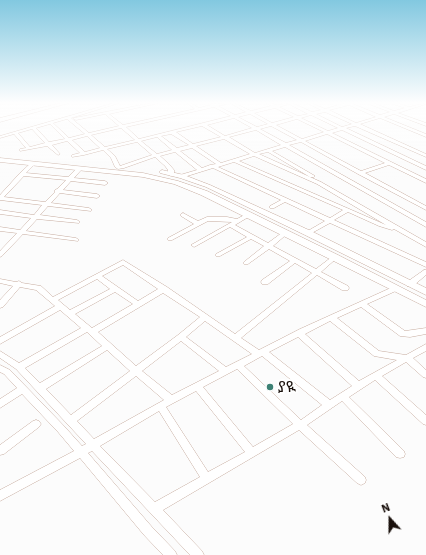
<!DOCTYPE html>
<html>
<head>
<meta charset="utf-8">
<style>
	body { margin:0 }
	#map { position:relative; width:426px; height:555px; overflow:hidden; background:#fcfcfc; font-family:"IBM Plex Sans",sans-serif }
	canvas { display:block }
	.north { position:absolute; left:370px; top:499px; width:40px; height:40px; -webkit-text-stroke:3px #fff; paint-order:stroke; rotate:339deg; font-size:11px; font-weight:700; line-height:16px; text-align:center; color:#19100b }
	.north::after { content:''; display:block; margin:auto; width:14px; height:18px; background:#19100b; clip-path:polygon(50% 0,100% 100%,50% 72%,0 100%) }
</style>
</head>
<body>
<div id="map">
<canvas width="426" height="555"></canvas>
<div class="north">N</div>
</div>
<script>
const ctx = document.querySelector('canvas').getContext('2d');
ctx.lineJoin = 'round';
const shape = rows => new Path2D(rows.map(r => 'M' + r).join(''));
function strokePath(path, color, width, dash) { ctx.strokeStyle = color; ctx.lineWidth = width; ctx.lineCap = dash ? 'butt' : 'round'; ctx.setLineDash(dash || []); ctx.stroke(path); }
function fill(path, color) { ctx.fillStyle = color; ctx.fill(path, 'evenodd'); }
function write(font, color, halo, rows, align = 'center') {
  ctx.font = font + ' "IBM Plex Sans","Noto Sans Ethiopic",sans-serif'; ctx.lineWidth = 4; ctx.setLineDash([]); ctx.textBaseline = 'middle'; ctx.strokeStyle = halo; ctx.fillStyle = color; for (const [text, x, y, turn = 0] of rows) {
    ctx.save(); ctx.translate(x, y); ctx.rotate((+turn || 0) * Math.PI / 180); ctx.textAlign = isNaN(turn) ? turn : align; if (halo) ctx.strokeText(text, 0, 0); ctx.fillText(text, 0, 0); ctx.restore();
  }
}
const minor = shape([
	[114,103,119,103,71,118,89,133,119,126,105,114,76,120,74,119,74,118,152,103,159,103,109,114,123,125,195,109,187,103,191,103,199,108,211,105,208,103,215,104,227,103,226,104,218,106,235,115,246,112,230,103,234,103,251,111,271,106,266,103,271,103,276,105,292,103,312,112,321,110,307,103,312,103,325,109,345,103,354,103,353,104,380,115,390,112,369,104,368,103,373,103,394,111,405,108,393,104,392,103,397,103,409,107,426,103,426,104,398,113,426,123,426,126,394,114,384,117,426,134,426,137,380,118,360,124,426,154,426,157,355,126,346,128,426,166,426,170,342,130,332,133,426,179,426,183,389,165,365,173,426,206,426,210,358,174,301,142,289,145,426,222,426,227,285,147,272,151,315,176,314,177,310,177,321,182,426,242,426,247,394,229,392,230,379,226,348,212,334,220,426,262,426,267,330,223,310,234,306,234,305,233,306,232,325,221,285,202,274,208,270,208,270,206,281,200,213,168,184,177,180,177,180,175,197,170,175,152,160,156,169,164,174,170,174,174,171,176,168,174,168,170,165,166,155,157,124,168,118,169,115,167,111,158,103,150,84,155,72,157,72,155,80,153,67,141,52,145,60,154,58,155,47,146,20,151,20,149,26,148,14,134,0,138,0,136,114,103],
	[289,104,308,114,298,116,279,107,289,104],
	[349,105,376,117,356,123,329,110,349,105],
	[214,107,231,116,139,139,126,127,214,107],
	[275,108,294,117,272,123,254,113,275,108],
	[325,112,352,124,342,127,316,114,325,112],
	[250,114,268,124,257,127,238,117,250,114],
	[311,115,338,128,328,131,301,118,311,115],
	[234,118,252,128,225,136,207,125,234,118],
	[67,119,85,134,69,138,53,123,67,119],
	[297,119,324,132,302,139,276,125,297,119],
	[50,124,65,139,49,142,36,128,50,124],
	[202,126,221,137,193,144,176,132,202,126],
	[271,126,297,140,286,143,260,129,271,126],
	[121,128,135,140,105,147,91,135,121,128],
	[32,129,45,143,30,147,18,133,32,129],
	[256,130,281,145,255,153,229,137,256,130],
	[171,134,189,145,177,148,161,136,171,134],
	[327,134,385,163,361,171,305,141,327,134],
	[87,136,100,148,85,152,72,140,87,136],
	[157,137,172,150,157,154,141,141,157,137],
	[224,139,250,154,221,163,196,146,224,139],
	[137,142,152,155,120,166,115,156,107,149,137,142],
	[192,148,216,164,210,165,202,168,180,151,192,148],
	[268,152,310,177,259,154,268,152],
	[254,156,317,184,386,225,239,161,254,156],
	[234,162,343,210,330,218,218,167,234,162],
	[32,162,35,164,26,173,68,177,77,168,79,167,82,169,74,178,105,181,108,183,105,185,71,181,63,190,97,194,100,196,97,198,60,193,51,203,89,208,92,210,91,211,48,206,40,215,77,220,80,222,79,223,37,219,26,231,76,238,79,240,78,241,23,234,2,256,0,257,0,251,17,233,0,231,0,227,20,230,31,218,0,214,0,210,34,215,42,205,0,200,0,195,20,173,32,162],
	[24,176,66,180,57,189,55,190,55,192,45,202,4,197,24,176],
	[183,213,198,221,207,217,227,217,237,219,246,214,250,214,250,216,235,225,268,243,283,232,287,232,288,233,287,234,273,246,316,269,333,256,335,255,338,257,321,272,348,286,349,288,348,290,342,290,317,275,241,338,259,350,300,329,395,286,399,288,398,290,367,304,405,331,426,328,426,334,410,337,400,336,361,307,337,318,379,351,406,355,426,344,426,351,413,358,426,370,426,378,423,377,406,362,382,376,426,415,426,425,423,424,375,380,349,397,404,451,405,454,404,457,400,458,396,457,342,401,307,425,365,477,366,480,365,483,361,485,357,483,299,430,163,510,202,551,204,555,190,555,92,451,88,453,152,527,175,551,177,555,163,555,144,535,80,458,0,501,0,490,74,451,58,432,22,394,0,408,0,399,17,388,4,374,0,372,0,365,10,370,64,426,82,446,86,444,16,369,0,358,0,351,19,363,81,328,60,310,0,344,0,337,55,306,36,290,20,287,3,307,0,308,0,300,13,286,0,283,0,279,16,282,19,281,22,283,41,286,53,297,123,260,167,287,235,334,312,273,295,263,268,284,262,284,261,282,262,280,290,261,269,249,248,264,244,264,243,263,244,262,264,246,251,239,220,256,216,256,215,255,216,254,247,237,230,227,196,246,194,247,191,245,232,222,208,221,172,240,168,240,167,239,168,238,194,224,181,216,181,214,183,213],
	[123,265,158,289,138,301,102,276,123,265],
	[97,279,110,289,70,310,58,300,97,279],
	[115,292,133,304,92,328,75,314,115,292],
	[163,293,200,317,178,335,136,366,98,332,163,293],
	[205,321,252,354,226,367,186,337,205,321],
	[330,321,374,356,397,360,359,381,305,334,330,321],
	[87,332,102,346,40,383,25,368,87,332],
	[298,337,352,386,330,400,269,352,298,337],
	[181,341,219,371,172,395,142,371,181,341],
	[107,350,130,371,71,415,46,389,107,350],
	[262,356,322,405,301,420,244,366,262,356],
	[237,369,293,424,253,447,203,387,237,369],
	[136,376,164,400,94,439,77,421,136,376],
	[196,391,245,452,208,472,166,407,196,391],
	[159,411,200,477,155,502,100,446,159,411],
	[424,270,426,270,426,275,413,286,407,286,406,284,407,282,424,270],
	[36,420,39,421,41,424,39,427,4,454,0,455,0,445,33,421,36,420]
]);
const major = shape([
	[61,103,69,103,0,122,0,118,61,103],
	[0,158,143,173,178,181,207,191,338,255,426,300,426,307,201,195,174,184,143,177,0,162,0,158],
	[162,170,184,175,210,185,311,231,426,288,426,295,305,235,206,187,180,178,160,173,159,172,162,170]
]);
strokePath(minor, '#c6ab9e', 1);
strokePath(major, '#c6ab9e', 1);
fill(minor, '#fff');
fill(major, '#fff');
const sky = ctx.createLinearGradient(0, 0, 0, 180);
sky.addColorStop(0, '#82c8e0');
sky.addColorStop(0.57, '#fefefe');
sky.addColorStop(1, '#fefefe00');
ctx.fillStyle = sky;
ctx.fillRect(0, 0, 426, 180);
for (const [x, y, r, color] of [
	[270,387,4,"#3d8174"]
]) { const dot = new Path2D(); dot.arc(x, y, r, 0, 2 * Math.PI); ctx.fillStyle = color; ctx.fill(dot); strokePath(dot, '#fff', 1.5); }
write('16px', '#19100b', '#fff', [
	["ያዪ",278,387]
], 'left');
</script>
</body>
</html>
